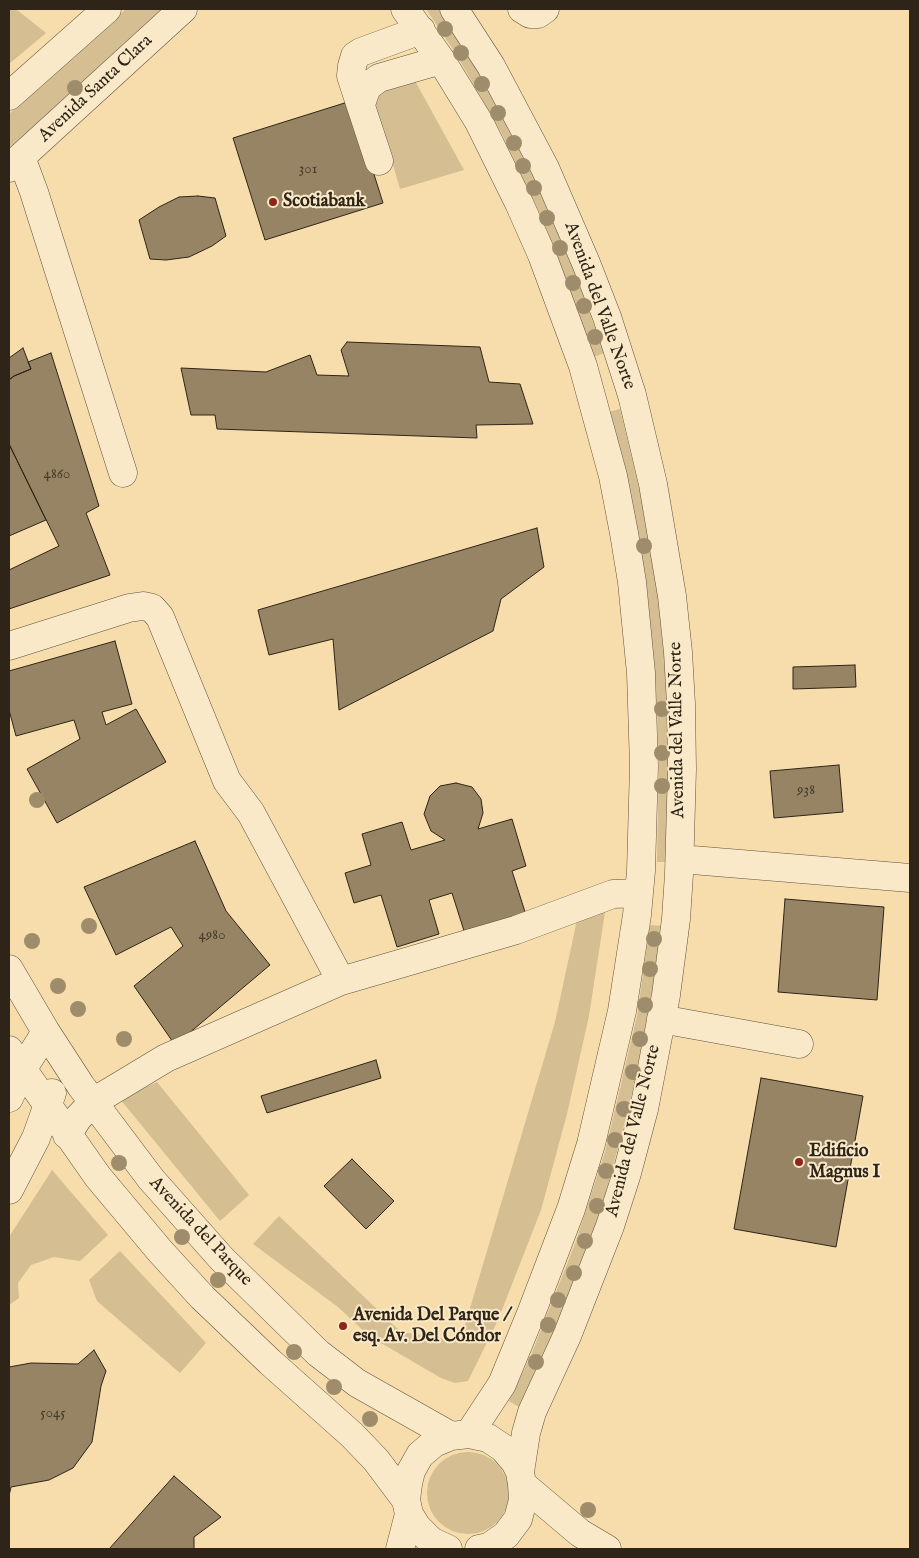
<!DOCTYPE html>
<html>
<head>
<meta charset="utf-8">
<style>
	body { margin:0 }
	#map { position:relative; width:919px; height:1558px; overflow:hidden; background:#f6ddab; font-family:"IM FELL English",serif }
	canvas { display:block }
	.frame { position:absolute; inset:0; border:10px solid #2e2417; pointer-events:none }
</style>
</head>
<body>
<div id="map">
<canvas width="919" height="1558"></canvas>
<div class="frame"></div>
</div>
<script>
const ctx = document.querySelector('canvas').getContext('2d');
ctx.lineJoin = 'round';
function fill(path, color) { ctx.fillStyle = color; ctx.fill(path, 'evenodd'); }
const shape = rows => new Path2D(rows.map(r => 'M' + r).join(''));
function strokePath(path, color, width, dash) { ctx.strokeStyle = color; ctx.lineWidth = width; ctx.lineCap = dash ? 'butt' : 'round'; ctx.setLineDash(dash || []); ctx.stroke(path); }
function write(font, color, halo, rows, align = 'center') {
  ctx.font = font + ' "IM FELL English",serif'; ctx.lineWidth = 4; ctx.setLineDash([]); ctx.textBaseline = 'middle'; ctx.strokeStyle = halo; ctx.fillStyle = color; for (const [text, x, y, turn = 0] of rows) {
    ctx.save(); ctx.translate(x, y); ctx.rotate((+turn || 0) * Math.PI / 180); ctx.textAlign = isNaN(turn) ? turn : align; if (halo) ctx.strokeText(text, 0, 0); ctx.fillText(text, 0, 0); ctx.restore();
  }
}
fill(shape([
	[10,9,16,9,46,33,9,64,9,10],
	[126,9,164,9,98,70,9,148,9,114],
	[426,9,439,9,484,82,507,124,549,208,575,272,604,353,594,357,541,216,501,132,456,54],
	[414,79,464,170,400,189,375,103,380,92],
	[620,409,643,505,659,597,667,685,670,764,668,862,657,862,659,763,656,687,648,599,632,509,609,412],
	[605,912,589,1016,567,1114,541,1210,498,1320,468,1381,455,1383,441,1378,369,1336,338,1307,253,1244,279,1216,401,1332,453,1340,465,1325,555,1022,577,920],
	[650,925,662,926,648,1019,629,1107,610,1177,596,1228,573,1289,519,1407,509,1401,531,1355,575,1244,605,1152,637,1016],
	[157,1082,249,1195,220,1221,120,1099],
	[52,1170,108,1235,80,1261,54,1257,31,1265,18,1283,19,1298,9,1305,9,1237],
	[120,1251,206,1343,180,1373,97,1301,89,1280],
	'427 1493a41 41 0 1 1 82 0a41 41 0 1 1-82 0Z'
]), '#d4be92');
const building = shape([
	[351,101,383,203,265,240,233,138,351,101],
	[198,196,215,198,226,236,212,246,189,257,166,260,150,259,139,220,159,207,179,197,198,196],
	[347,342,480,347,489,382,520,384,533,424,476,425,477,438,217,429,215,415,191,415,181,368,266,372,310,355,317,375,349,376,341,350,347,342],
	[23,348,31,369,14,376,9,380,9,358,23,348],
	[51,353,99,506,86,513,110,575,9,609,9,570,59,546,9,444,9,380,14,376,31,369,28,362,51,353],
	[9,444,46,520,9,536,9,444],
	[537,528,544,567,501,599,493,631,339,710,333,639,269,655,258,610,537,528],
	[115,641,132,704,102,712,106,725,136,709,166,762,57,823,27,769,80,739,74,720,16,736,9,710,9,671,115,641],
	[855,665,856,687,793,689,793,667,855,665],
	[839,765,843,812,774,818,770,771,839,765],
	[456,783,472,787,481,799,483,813,478,829,512,819,526,866,512,871,526,915,465,934,452,893,429,900,439,934,397,947,381,895,354,903,345,873,371,865,362,834,402,822,411,850,445,840,431,831,424,814,430,796,440,786,456,783],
	[195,841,226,911,270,965,175,1045,134,986,183,946,171,927,116,955,84,887,195,841],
	[785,899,884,907,877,1000,778,992,785,899],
	[376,1060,381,1078,267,1113,261,1096,376,1060],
	[761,1078,863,1096,836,1247,734,1229,761,1078],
	[352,1159,394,1201,366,1229,324,1186,352,1159],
	[94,1350,106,1371,101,1386,92,1442,73,1468,49,1480,11,1487,9,1496,9,1367,31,1363,78,1364,94,1350],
	[174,1476,221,1517,194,1537,194,1549,109,1549,174,1476]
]);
fill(building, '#968464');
strokePath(building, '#2e2417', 1);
const minor = shape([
	[405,9,441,60,479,122,519,203,542,255,583,366,613,476,624,533,632,582,641,673,644,766,641,871,637,915,622,1011,591,1144,571,1209,532,1311,502,1384,469,1434],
	[454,9,491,66,545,168,586,263,607,317,632,395,653,484,672,596,678,652,681,704,682,769,679,874,676,919,666,995,644,1109,627,1173,610,1226,567,1336,532,1412,526,1433,520,1472],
	[522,9,530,14,538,14,545,9],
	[9,96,107,9],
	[361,104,367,87,379,78,441,60],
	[21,157,34,192,123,473],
	[379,161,351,76,352,66,355,56,361,52,421,30],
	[9,168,183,9],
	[9,646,129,608,143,606,152,608,160,617,227,781,251,813,341,981],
	[680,859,910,878],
	[9,969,46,1032,81,1086,151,1179,222,1259,318,1353,357,1383,451,1436],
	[661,1019,799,1044],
	[9,1050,98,1177,160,1251,202,1297,270,1362,352,1435,376,1460,406,1500],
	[9,1098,22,1070,46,1032],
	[67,1135,78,1118,93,1102,166,1058,341,981,516,930,613,894,639,893],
	[9,1190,36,1138,52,1093],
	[522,1484,580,1533,607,1549],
	[400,1549,409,1514],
	[448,1549,431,1541,417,1527,409,1514,406,1500,408,1484,411,1471,420,1455,434,1443,451,1436,469,1434,488,1438,503,1448,515,1462,520,1472,522,1484,523,1500,518,1519,506,1535,489,1547,479,1549]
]);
strokePath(minor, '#60523c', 29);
strokePath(minor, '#f9e9c8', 28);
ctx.fillStyle = '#9f8c6b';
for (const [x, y] of [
	[445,29],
	[461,53],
	[482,84],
	[75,88],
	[498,113],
	[514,143],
	[523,166],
	[534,188],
	[547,218],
	[560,248],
	[573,283],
	[584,306],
	[595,337],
	[644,546],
	[662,709],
	[662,753],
	[662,786],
	[37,800],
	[89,926],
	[654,939],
	[32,941],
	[650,969],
	[58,986],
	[645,1005],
	[78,1009],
	[124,1039],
	[640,1039],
	[633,1072],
	[624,1109],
	[615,1140],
	[119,1163],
	[606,1171],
	[597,1206],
	[182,1237],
	[585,1241],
	[574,1273],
	[218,1280],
	[558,1300],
	[548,1325],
	[294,1352],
	[536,1362],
	[334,1387],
	[370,1419],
	[588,1510]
]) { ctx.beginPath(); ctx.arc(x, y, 8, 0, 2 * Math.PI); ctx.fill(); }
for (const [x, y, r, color] of [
	[273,202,5,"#8f2418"],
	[799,1162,5,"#8f2418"],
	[343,1326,5,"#8f2418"]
]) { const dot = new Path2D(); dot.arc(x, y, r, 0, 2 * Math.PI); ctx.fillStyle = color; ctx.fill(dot); strokePath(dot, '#f9e9c8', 2); }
write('15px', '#483c2a', null, [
	["301",308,170],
	["4860",57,475],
	["938",806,791],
	["4980",212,936],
	["5045",53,1414]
]);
write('18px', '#2e2417', '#f9e9c8', [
	["Avenida Santa Clara",96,89,-43],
	["Avenida del Valle Norte",599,306,70],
	["Avenida del Valle Norte",678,730,-91],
	["Avenida del Valle Norte",634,1131,-76],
	["Avenida del Parque",200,1232,47]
]);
write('bold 18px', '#2e2417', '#f9e9c8', [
	["Scotiabank",283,202],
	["Edificio",809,1152],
	["Magnus I",809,1173],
	["Avenida Del Parque /",353,1316],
	["esq. Av. Del Cóndor",353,1337]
], 'left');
</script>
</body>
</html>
